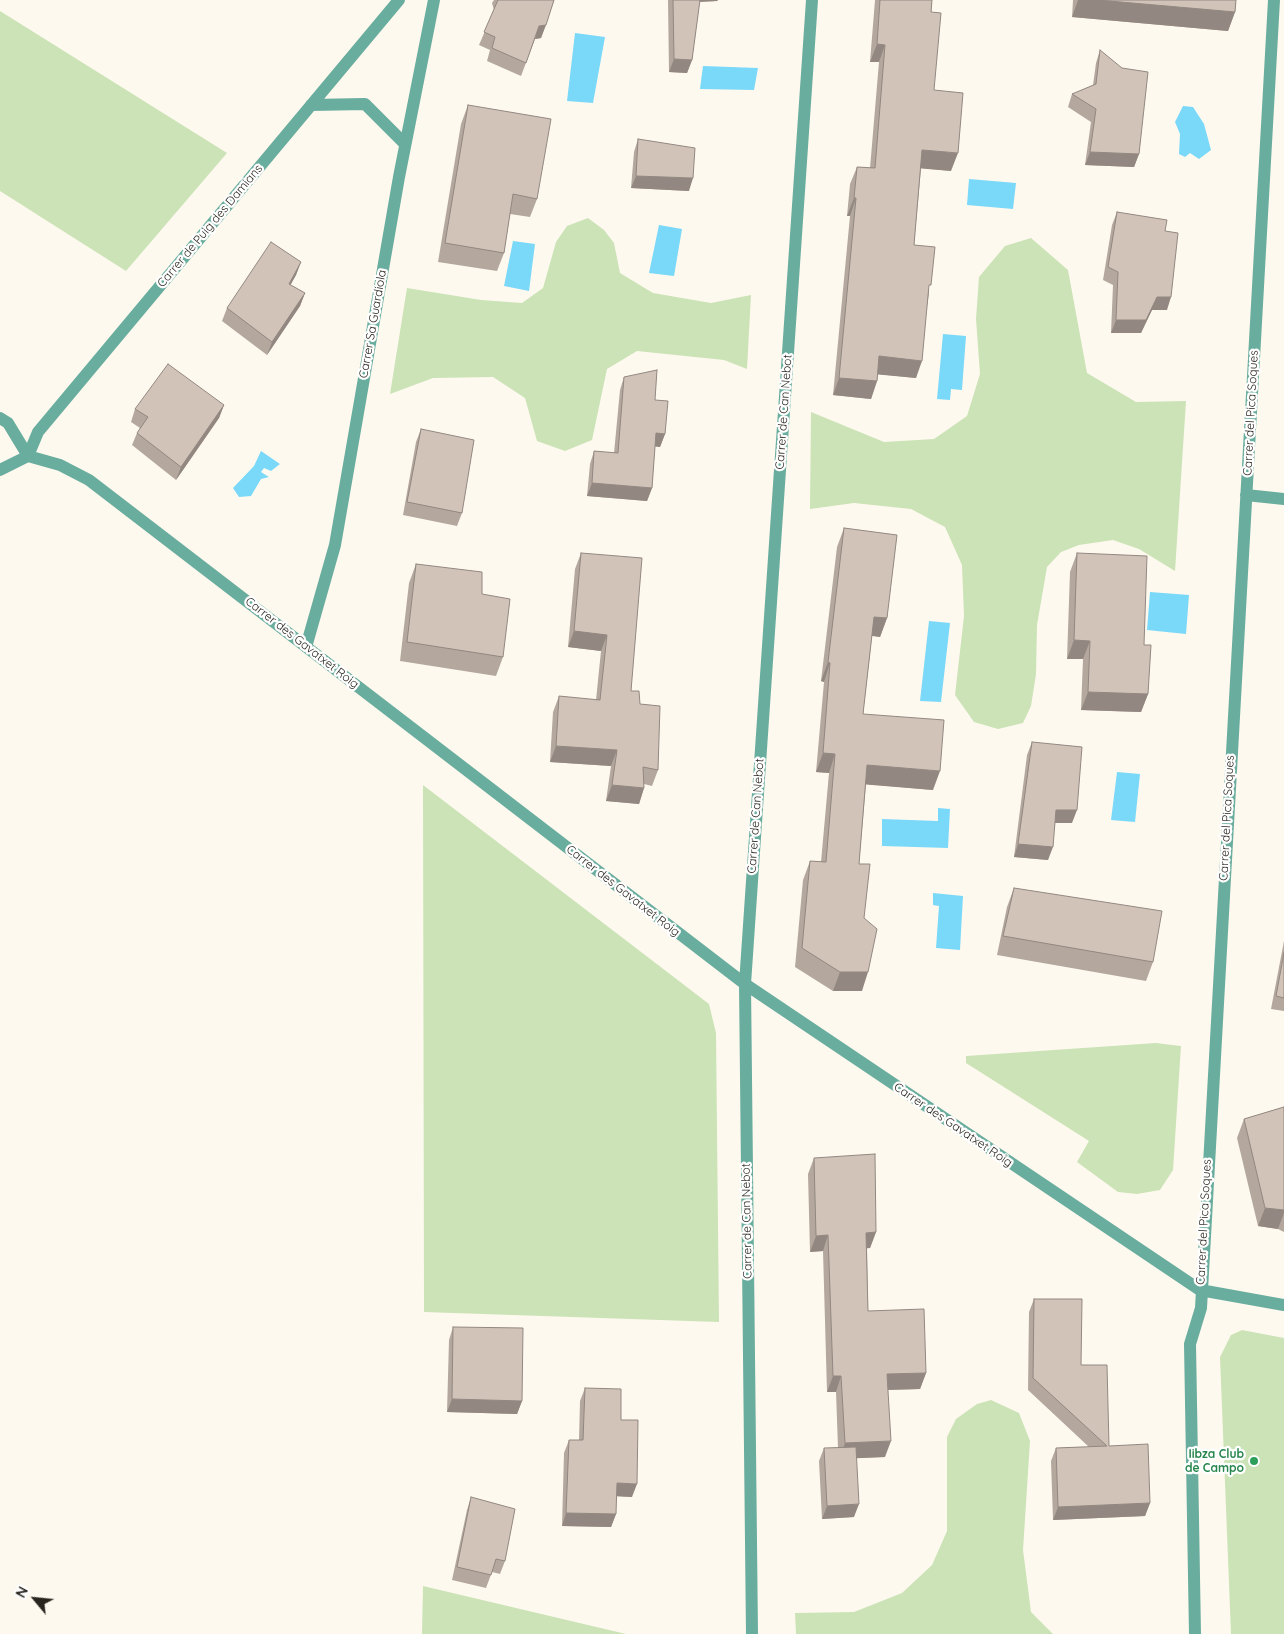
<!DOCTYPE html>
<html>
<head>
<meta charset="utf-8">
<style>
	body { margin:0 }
	#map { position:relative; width:1284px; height:1634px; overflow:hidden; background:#fef9ef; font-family:Quicksand,sans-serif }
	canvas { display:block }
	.north { position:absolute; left:10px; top:1574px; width:50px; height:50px; -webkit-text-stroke:4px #fff; paint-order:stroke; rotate:298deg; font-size:14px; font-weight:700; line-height:20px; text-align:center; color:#28251f }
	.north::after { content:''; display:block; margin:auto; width:18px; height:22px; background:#28251f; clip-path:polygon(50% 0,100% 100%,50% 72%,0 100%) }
</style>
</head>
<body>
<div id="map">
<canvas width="1284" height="1634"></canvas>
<div class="north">N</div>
</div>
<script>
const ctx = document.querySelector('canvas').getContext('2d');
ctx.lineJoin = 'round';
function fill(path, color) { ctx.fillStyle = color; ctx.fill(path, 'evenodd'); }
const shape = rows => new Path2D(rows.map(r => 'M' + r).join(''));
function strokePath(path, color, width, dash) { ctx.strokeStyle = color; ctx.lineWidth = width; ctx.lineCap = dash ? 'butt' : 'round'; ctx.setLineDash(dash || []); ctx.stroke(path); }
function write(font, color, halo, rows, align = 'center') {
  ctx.font = font + ' Quicksand,sans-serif'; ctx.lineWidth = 4.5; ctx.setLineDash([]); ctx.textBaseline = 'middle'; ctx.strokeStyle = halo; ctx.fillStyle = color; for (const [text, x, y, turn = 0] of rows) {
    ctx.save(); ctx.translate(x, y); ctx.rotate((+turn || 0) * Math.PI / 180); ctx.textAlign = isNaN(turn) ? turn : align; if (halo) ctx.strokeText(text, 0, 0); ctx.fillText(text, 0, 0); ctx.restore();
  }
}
fill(shape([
	[0,11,227,153,126,271,0,191],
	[588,218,604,230,614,243,620,273,653,293,711,303,751,295,747,369,724,360,637,351,607,369,592,440,565,451,537,441,525,398,493,377,433,378,390,394,407,288,481,300,522,303,543,288,556,242,567,226],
	[1031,238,1068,270,1087,373,1136,402,1186,401,1175,571,1139,549,1113,540,1079,545,1061,552,1047,567,1037,625,1036,674,1031,706,1023,723,998,729,974,722,955,695,964,616,962,565,945,527,911,509,854,503,810,509,811,412,884,442,934,439,967,416,980,374,976,319,979,277,1005,246],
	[423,785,709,1004,716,1033,719,1322,424,1312],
	[1156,1043,1181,1046,1173,1170,1160,1190,1137,1194,1118,1192,1077,1162,1089,1141,966,1063,966,1056],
	[1242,1330,1284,1338,1284,1634,1231,1634,1220,1357,1231,1335],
	[991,1400,1019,1413,1030,1441,1023,1550,1031,1612,1053,1634,796,1634,795,1613,854,1612,902,1593,932,1565,947,1531,947,1437,956,1419,977,1404],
	[423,1586,626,1634,422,1634]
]), '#cbe3b6');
fill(shape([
	[575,33,605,37,593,103,567,101],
	[703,66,758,68,754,90,700,89],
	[1183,106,1193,107,1204,124,1211,150,1199,159,1190,153,1185,157,1179,154,1180,134,1175,122],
	[969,179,1016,183,1013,209,967,205],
	[659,225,682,229,674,276,649,273],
	[513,241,535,244,529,291,504,286],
	[943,334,966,336,962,390,951,389,950,400,937,399],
	[261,451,280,464,271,471,264,468,261,472,269,477,261,479,251,496,239,497,233,488,254,466],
	[1150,592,1189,595,1186,634,1147,630],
	[929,621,950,623,941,702,920,701],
	[1117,772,1140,774,1135,822,1111,820],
	[938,808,950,809,948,848,882,846,882,819,938,821],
	[933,893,963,896,960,950,936,948,939,906,933,905]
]), '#7ad8f9');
strokePath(shape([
	[311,105,365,104,405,144],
	[0,418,8,423,28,456,60,465,89,480,745,984,1200,1290,1284,1305],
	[28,456,38,432,399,0],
	[0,470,28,456],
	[1246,495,1284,499],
	[306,647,335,545,399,177,434,0],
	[752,1634,745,984,812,0],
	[1195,1634,1190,1344,1201,1308,1274,0]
]), '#69ad9e', 12);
fill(shape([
	[494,0,554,0,541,38,535,39,521,76,487,61,490,50,479,45,494,10,492,3],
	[668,0,718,0,717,1,699,2,692,60,687,73,669,72],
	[875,0,932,0,931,12,934,90,951,171,921,168,914,245,929,293,916,378,878,374,877,381,871,399,833,395,850,216,847,216,850,184,857,167,870,168,879,62,870,62],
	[1073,0,1236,0,1235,12,1228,31,1072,17],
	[1100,50,1139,154,1134,167,1085,165,1091,122,1068,107,1072,94,1093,85,1096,63],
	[468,105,537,199,530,217,510,214,504,253,497,271,438,262,461,124],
	[638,139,689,191,631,188,634,152],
	[1117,212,1165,231,1167,310,1152,310,1141,333,1111,333,1113,285,1103,280,1112,225],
	[301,262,296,275,290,285,305,293,300,306,267,355,222,321,227,308],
	[624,377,655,400,665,434,660,447,655,446,652,488,647,501,587,496,590,464,594,451,614,453,620,390],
	[224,405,219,418,176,480,132,445,137,433,140,428,131,422,135,409],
	[421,429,462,513,457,526,403,515,416,442],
	[844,528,887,618,880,637,872,636,863,714,933,790,866,784,859,864,864,918,862,991,833,991,795,967,803,880,810,861,821,862,829,773,816,772,824,682,821,681,837,547],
	[581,553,631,691,640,704,658,770,652,786,644,784,644,788,639,804,606,801,611,766,550,762,553,712,559,696,596,700,601,651,568,647,575,569],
	[1077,553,1144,645,1148,694,1141,712,1081,710,1083,659,1067,659,1070,572],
	[416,564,482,594,503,657,496,676,400,661,409,583],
	[1032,742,1072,823,1055,823,1048,860,1014,857,1027,755],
	[1014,888,1153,962,1146,981,997,955,1007,907],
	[1284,941,1284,1011,1271,1009],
	[1284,1107,1284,1232,1278,1229,1258,1226,1237,1138,1244,1119],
	[814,1158,876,1232,870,1248,867,1248,868,1311,926,1373,920,1389,888,1390,885,1457,856,1458,854,1517,822,1519,819,1461,824,1448,838,1448,836,1392,827,1392,823,1251,810,1252,808,1174],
	[1034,1299,1081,1365,1109,1446,1150,1503,1145,1516,1053,1520,1051,1461,1056,1448,1089,1447,1028,1390,1029,1312],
	[453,1327,522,1401,517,1414,447,1412,449,1340],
	[585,1388,621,1420,632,1497,616,1496,616,1514,611,1527,562,1526,564,1453,569,1440,579,1440,580,1401],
	[471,1497,505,1561,500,1574,492,1572,486,1588,452,1580,467,1510]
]), '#b4a89e');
fill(shape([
	[697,0,718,0,717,1,696,2],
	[1078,0,1098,0,1235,12,1228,31,1072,17],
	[546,25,541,38,535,39,539,26],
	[877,44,885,45,879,62,870,62],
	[674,59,692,60,687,73,669,72],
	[922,150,958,153,951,171,916,168],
	[1090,152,1139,154,1134,167,1085,165],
	[636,176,693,178,689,191,631,188],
	[854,198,856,198,850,216,847,216],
	[301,262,296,275,284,297,289,284],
	[305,293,300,306,267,355,272,342],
	[1157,297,1171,297,1167,310,1152,310,1141,333,1111,333,1116,320],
	[879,356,922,361,916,378,873,374],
	[839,378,877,381,871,399,833,395],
	[224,405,219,418,176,480,181,467],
	[656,433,665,434,660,447,651,446],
	[592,483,652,488,647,501,587,496],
	[874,617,887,618,880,637,868,635],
	[574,631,607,635,601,651,568,647],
	[1074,640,1090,641,1083,659,1067,659],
	[828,662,830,663,824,682,821,681],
	[1088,692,1148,694,1141,712,1081,710],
	[556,746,617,750,611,766,550,762],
	[823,753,835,754,829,773,816,772],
	[867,765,940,771,933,790,860,784],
	[612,785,644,788,639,804,606,801],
	[1056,810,1077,810,1072,823,1051,823],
	[1018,844,1053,847,1048,860,1014,857],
	[840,972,868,972,862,991,833,991],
	[1265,1208,1284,1210,1284,1213,1278,1229,1258,1226],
	[876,1232,870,1248,861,1249,866,1233],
	[828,1235,823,1251,810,1252,816,1236],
	[926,1373,920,1389,882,1390,887,1374],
	[833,1376,841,1376,836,1392,827,1392],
	[452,1399,522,1401,517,1414,447,1412],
	[891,1441,885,1457,839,1459,845,1443],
	[617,1483,637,1484,632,1497,612,1496],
	[1150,1503,1145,1516,1053,1520,1058,1507],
	[859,1504,854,1517,822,1519,827,1506],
	[566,1513,616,1514,611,1527,562,1526]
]), '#928881');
const building = shape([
	[498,0,554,0,546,25,539,26,526,63,492,48,495,37,484,32,498,0],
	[673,0,700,0,692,60,674,59,673,0],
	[880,0,932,0,931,12,941,13,934,90,963,93,958,153,922,150,914,245,935,247,931,285,929,285,922,361,879,356,877,381,839,378,856,198,854,198,857,167,875,168,885,45,877,44,880,0],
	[1098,0,1236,0,1235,12,1098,0],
	[1100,50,1122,68,1148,72,1139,154,1090,152,1096,109,1072,94,1096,84,1100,50],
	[468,105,551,119,537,199,513,194,504,253,445,243,468,105],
	[638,139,695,148,693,178,636,176,638,139],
	[1117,212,1167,220,1165,231,1178,233,1171,297,1157,297,1146,320,1116,320,1118,272,1108,267,1117,212],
	[271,242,301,262,289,284,305,293,272,342,227,308,271,242],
	[168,364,224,405,181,467,137,433,148,417,135,409,168,364],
	[657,370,655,400,668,401,665,434,656,433,652,488,592,483,594,451,618,453,624,377,657,370],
	[421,429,474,440,462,513,407,502,421,429],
	[844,528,897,535,887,618,874,617,863,714,944,720,940,771,867,765,859,864,870,864,864,918,877,929,868,972,840,972,802,948,810,861,826,862,835,754,823,753,830,663,828,662,844,528],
	[581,553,642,558,631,691,639,691,640,704,660,706,658,770,643,767,644,788,612,785,617,750,556,746,559,696,600,700,607,635,574,631,581,553],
	[1077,553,1147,556,1144,645,1151,645,1148,694,1088,692,1090,641,1074,640,1077,553],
	[416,564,482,572,482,594,510,599,503,657,407,642,416,564],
	[1032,742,1082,747,1077,810,1056,810,1053,847,1018,844,1032,742],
	[1014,888,1162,911,1153,962,1003,936,1014,888],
	[1284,953,1284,998,1276,996,1284,953],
	[1284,1107,1284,1210,1265,1208,1244,1119,1284,1107],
	[875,1154,876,1232,866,1233,868,1311,924,1309,926,1373,887,1374,891,1441,845,1443,841,1376,833,1376,828,1235,816,1236,814,1158,875,1154],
	[1034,1299,1082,1299,1081,1365,1107,1365,1109,1446,1148,1444,1150,1503,1058,1507,1056,1448,1107,1446,1033,1378,1034,1299],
	[453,1327,523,1328,522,1401,452,1399,453,1327],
	[585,1388,621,1389,621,1420,638,1420,637,1484,617,1483,616,1514,566,1513,569,1440,583,1440,585,1388],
	[856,1447,859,1504,827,1506,824,1448,856,1447],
	[471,1497,515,1509,505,1561,496,1559,491,1575,457,1567,471,1497]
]);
fill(building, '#d1c3b8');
strokePath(building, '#928881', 1);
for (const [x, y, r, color] of [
	[1254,1461,5,"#2e9e5b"]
]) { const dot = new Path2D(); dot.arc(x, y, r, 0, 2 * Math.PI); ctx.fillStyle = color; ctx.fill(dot); strokePath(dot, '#fff', 2); }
write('12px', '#28251f', '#fff', [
	["Carrer de Puig des Damians",210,226,-50],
	["Carrer Sa Guardiola",373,324,-80],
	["Carrer de Can Nebot",784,412,-86],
	["Carrer del Pica Soques",1251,413,-87],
	["Carrer des Gavatxet Roig",302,643,38],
	["Carrer de Can Nebot",756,816,-86],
	["Carrer del Pica Soques",1227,818,-87],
	["Carrer des Gavatxet Roig",623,891,38],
	["Carrer des Gavatxet Roig",953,1125,34],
	["Carrer de Can Nebot",747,1221,-91],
	["Carrer del Pica Soques",1204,1222,-87]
]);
write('bold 12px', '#27864d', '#fff', [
	["Iibza Club",1244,1454],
	["de Campo",1244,1468]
], 'right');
</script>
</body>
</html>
